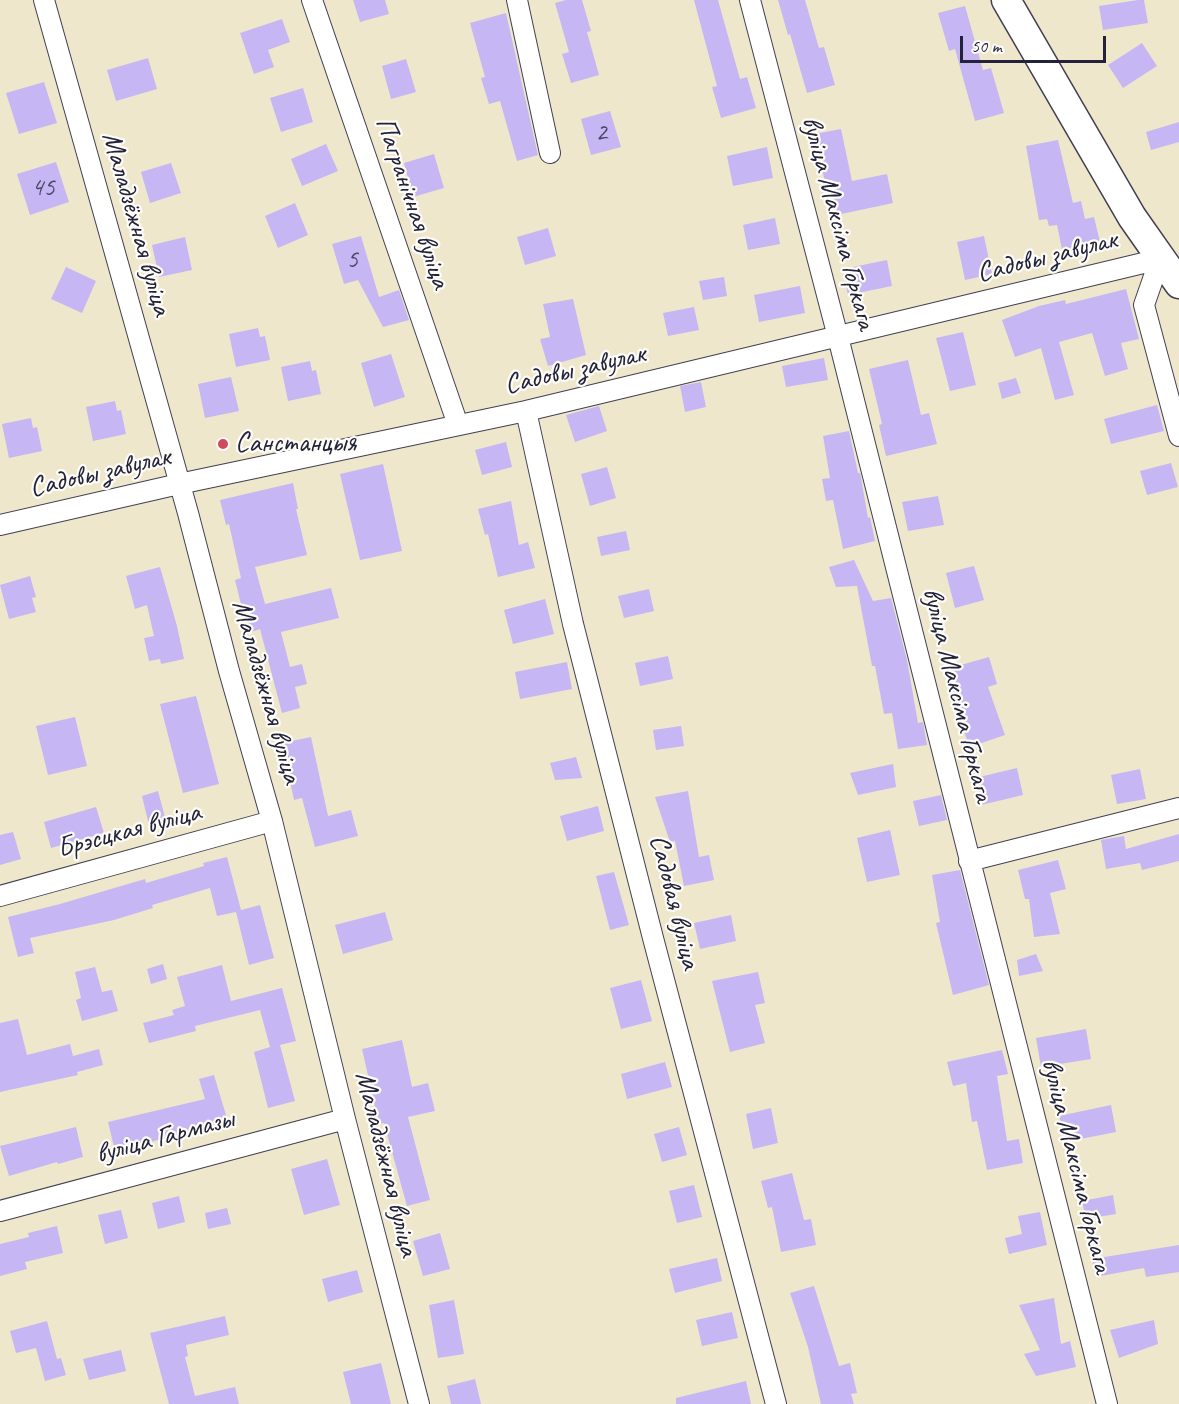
<!DOCTYPE html>
<html>
<head>
<meta charset="utf-8">
<style>
	body { margin:0 }
	#map { position:relative; width:1179px; height:1404px; overflow:hidden; background:#efe7cc; font-family:Caveat,sans-serif }
	canvas { display:block }
	.scale { position:absolute; left:960px; top:36px; width:146px; height:27px; box-sizing:border-box; border:3px solid #22223b; border-top:0; padding-left:8px; font-size:18px; line-height:21px; white-space:nowrap; color:#22223b; -webkit-text-stroke:4px #fdfcf7; paint-order:stroke }
</style>
</head>
<body>
<div id="map">
<canvas width="1179" height="1404"></canvas>
<div class="scale">50 m</div>
</div>
<script>
const ctx = document.querySelector('canvas').getContext('2d');
ctx.lineJoin = 'round';
function fill(path, color) { ctx.fillStyle = color; ctx.fill(path, 'evenodd'); }
const shape = rows => new Path2D(rows.map(r => 'M' + r).join(''));
function strokePath(path, color, width, dash) { ctx.strokeStyle = color; ctx.lineWidth = width; ctx.lineCap = dash ? 'butt' : 'round'; ctx.setLineDash(dash || []); ctx.stroke(path); }
function write(font, color, halo, rows, align = 'center') {
  ctx.font = font + ' Caveat,sans-serif'; ctx.lineWidth = 4.5; ctx.setLineDash([]); ctx.textBaseline = 'middle'; ctx.strokeStyle = halo; ctx.fillStyle = color; for (const [text, x, y, turn = 0] of rows) {
    ctx.save(); ctx.translate(x, y); ctx.rotate((+turn || 0) * Math.PI / 180); ctx.textAlign = isNaN(turn) ? turn : align; if (halo) ctx.strokeText(text, 0, 0); ctx.fillText(text, 0, 0); ctx.restore();
  }
}
fill(shape([
	[353,0,385,0,389,14,360,22],
	[566,0,582,0,591,31,587,32,599,75,571,83,562,54,569,52,555,3],
	[694,0,718,0,740,79,747,77,756,108,721,118,712,87,717,86],
	[778,0,805,0,819,48,824,47,835,85,807,93,790,34,788,35],
	[1138,0,1144,0,1148,23,1103,30,1099,6],
	[965,6,983,70,991,68,1004,113,975,121,955,49,949,51,938,13],
	[506,13,538,155,517,161,500,101,489,104,481,78,485,77,470,23],
	[282,19,290,42,268,50,274,67,254,74,240,33],
	[1142,43,1157,66,1123,88,1108,65],
	[148,58,157,89,116,101,107,70],
	[406,59,416,92,391,99,382,66],
	[44,82,57,123,19,134,6,93],
	[303,88,313,122,281,132,270,98],
	[610,111,621,147,591,155,581,119],
	[1179,122,1179,142,1151,150,1146,132],
	[841,129,852,181,887,174,893,203,832,216,822,168,816,169,809,135],
	[1058,140,1073,203,1081,201,1085,219,1094,217,1101,246,1063,254,1057,225,1049,226,1047,219,1039,220,1026,146],
	[326,144,338,171,302,186,291,159],
	[767,147,773,178,733,186,727,156],
	[434,154,444,188,413,197,404,163],
	[56,162,69,202,30,215,17,174],
	[171,163,181,193,150,203,141,172],
	[295,203,308,235,278,248,265,216],
	[775,218,780,244,748,250,743,225],
	[548,228,556,256,525,265,517,237],
	[361,236,379,297,399,290,409,320,383,327,358,280,344,284,332,244],
	[984,236,992,274,965,280,957,242],
	[185,237,192,270,159,277,152,245],
	[887,260,892,286,848,295,843,269],
	[66,267,96,281,82,313,51,299],
	[724,277,727,296,703,300,699,281],
	[800,286,805,313,759,322,754,295],
	[1126,289,1139,339,1121,343,1128,369,1105,376,1092,333,1059,342,1074,395,1055,400,1041,348,1015,357,1002,320,1039,306,1065,300,1066,304],
	[573,299,586,355,548,366,540,339,550,337,543,304],
	[694,307,699,330,668,336,663,313],
	[258,328,260,337,265,336,270,360,236,367,229,334],
	[963,332,976,385,950,391,936,338],
	[391,354,405,397,374,407,361,363],
	[824,358,828,380,786,387,782,366],
	[908,360,921,415,929,413,937,444,886,456,879,425,882,424,869,369],
	[310,361,312,371,316,370,321,394,288,401,281,367],
	[231,377,239,411,205,418,198,384],
	[1016,378,1021,393,1002,399,998,383],
	[701,382,706,407,685,412,680,386],
	[115,401,117,411,121,410,126,434,93,441,86,407],
	[1157,405,1164,431,1111,444,1104,419],
	[599,406,607,431,575,442,566,415],
	[31,418,33,428,37,427,42,451,9,458,2,424],
	[849,431,858,473,860,473,861,478,868,518,870,517,875,541,843,549,833,500,826,501,822,479,830,478,823,436],
	[506,442,512,467,482,475,475,450],
	[1171,463,1178,487,1147,495,1140,471],
	[383,464,402,551,360,560,340,474],
	[607,467,616,498,590,506,581,474],
	[293,483,298,509,296,509,307,555,255,567,265,604,331,588,339,618,281,632,290,667,302,664,307,684,295,687,300,708,282,713,260,629,248,633,235,580,241,578,229,524,226,525,220,500],
	[938,496,944,525,908,531,902,502],
	[511,501,519,545,528,542,535,568,498,577,488,534,485,535,478,509],
	[626,531,630,550,601,556,597,537],
	[854,560,873,601,891,598,907,660,918,723,923,722,927,745,898,749,892,713,884,714,875,666,872,666,857,586,836,587,829,567],
	[974,566,984,600,955,608,946,573],
	[160,567,177,626,184,659,161,664,160,659,149,661,144,638,154,636,147,605,135,609,126,576],
	[30,576,36,597,32,598,36,612,9,619,0,585],
	[649,589,654,611,624,618,618,596],
	[545,599,554,634,513,644,504,610],
	[668,656,673,679,640,686,635,663],
	[989,657,997,684,988,687,1005,735,970,747,960,722,947,669],
	[567,662,572,689,520,699,515,672],
	[196,696,219,784,183,793,160,704],
	[75,717,87,766,48,775,36,726],
	[681,726,684,746,656,750,653,730],
	[311,737,328,816,351,810,358,836,315,847,302,798,294,800,282,743],
	[576,757,582,778,555,780,550,763],
	[893,764,896,787,858,795,850,773],
	[1017,768,1023,795,981,805,975,778],
	[1140,769,1146,799,1117,804,1111,775],
	[158,791,166,821,149,825,142,796],
	[688,791,699,857,709,855,714,880,684,886,675,841,670,842,655,797],
	[941,795,947,820,919,826,913,801],
	[598,806,604,831,567,841,560,816],
	[96,807,104,833,51,848,44,822],
	[890,830,900,875,867,882,857,838],
	[13,832,21,859,0,865,0,835],
	[1179,834,1179,861,1142,870,1140,863,1106,869,1101,840,1124,836,1126,849],
	[227,857,241,910,260,905,274,958,249,965,236,912,217,916,210,888,152,905,153,908,114,920,30,938,34,953,18,957,8,917,60,904,145,879,146,883,204,866,203,863],
	[1058,860,1066,889,1050,893,1060,934,1034,937,1029,899,1025,899,1018,870],
	[960,870,989,985,953,995,936,923,940,922,932,875],
	[614,872,629,925,610,930,596,876],
	[385,912,393,940,343,954,335,925],
	[731,915,736,941,700,949,694,923],
	[1036,954,1043,971,1019,976,1017,960],
	[163,964,167,979,151,984,147,969],
	[222,965,231,1001,282,988,296,1041,272,1047,280,1045,295,1101,268,1108,254,1052,270,1047,260,1010,195,1026,196,1031,149,1043,143,1023,174,1015,172,1010,185,1006,177,977],
	[95,967,102,992,112,990,118,1011,82,1021,76,1000,81,998,75,972],
	[758,972,765,1003,755,1005,765,1043,730,1052,712,981],
	[641,980,652,1021,621,1029,610,988],
	[18,1019,27,1055,70,1044,73,1056,99,1049,103,1065,77,1072,78,1075,0,1092,0,1023],
	[1086,1029,1091,1059,1041,1067,1036,1038],
	[402,1040,412,1087,428,1083,435,1111,408,1117,430,1200,407,1206,384,1123,379,1124,362,1049],
	[1002,1050,1008,1074,997,1076,1007,1141,1019,1139,1023,1163,987,1170,977,1121,972,1122,966,1083,953,1086,947,1062],
	[665,1062,672,1087,627,1099,621,1074],
	[214,1075,228,1122,115,1151,108,1122,205,1099,199,1079],
	[1111,1105,1116,1132,1065,1142,1059,1116],
	[771,1108,778,1143,753,1149,746,1114],
	[76,1127,83,1157,58,1164,57,1162,9,1176,0,1146],
	[679,1127,687,1155,662,1162,654,1134],
	[327,1159,340,1205,304,1215,291,1169],
	[792,1173,804,1220,811,1219,816,1245,781,1252,772,1207,768,1208,761,1181],
	[694,1185,702,1217,677,1223,669,1191],
	[1113,1195,1116,1214,1086,1219,1082,1201],
	[179,1196,185,1222,158,1229,152,1203],
	[227,1208,231,1224,208,1229,205,1213],
	[121,1210,128,1238,105,1244,98,1215],
	[1040,1212,1047,1245,1009,1254,1005,1238,1022,1234,1018,1216],
	[57,1226,63,1253,25,1262,27,1269,0,1276,0,1244,29,1237,28,1233],
	[440,1233,450,1269,423,1276,413,1241],
	[1179,1245,1179,1272,1146,1277,1144,1268,1095,1277,1092,1259],
	[717,1258,722,1281,675,1293,669,1269],
	[357,1270,363,1292,328,1302,322,1279],
	[814,1286,839,1366,850,1363,857,1393,851,1394,854,1404,821,1404,808,1347,790,1293],
	[1054,1298,1061,1344,1070,1341,1076,1367,1036,1376,1024,1354,1040,1350,1019,1305],
	[454,1300,464,1354,438,1358,429,1305],
	[732,1312,738,1338,702,1346,696,1320],
	[225,1316,229,1335,186,1345,188,1356,185,1357,195,1396,235,1387,239,1404,169,1404,150,1333],
	[1154,1320,1158,1344,1119,1358,1110,1330],
	[47,1321,57,1359,61,1358,66,1375,45,1381,36,1348,16,1353,10,1331],
	[121,1350,126,1371,89,1380,83,1359],
	[381,1363,391,1404,351,1404,343,1372],
	[475,1379,481,1404,451,1404,447,1386],
	[746,1381,751,1404,676,1404,676,1398]
]), '#c6b6f4');
const street = shape([
	[44,0,188,513,229,671,272,821,345,1119,419,1404],
	[312,0,458,425],
	[517,0,550,153],
	[750,0,838,337,1107,1404],
	[1160,259,1144,305,1179,436],
	[526,411,573,624,653,938,776,1404],
	[0,525,179,484,526,411,1160,259],
	[969,861,1179,808],
	[0,896,272,821],
	[0,1211,345,1119]
]);
const secondary = shape([
	[1006,0,1132,217,1179,284]
]);
strokePath(street, '#414051', 22);
strokePath(secondary, '#414051', 31);
strokePath(street, '#fff', 20);
strokePath(secondary, '#fff', 28);
for (const [x, y, r, color] of [
	[223,444,6,"#d1495b"]
]) { const dot = new Path2D(); dot.arc(x, y, r, 0, 2 * Math.PI); ctx.fillStyle = color; ctx.fill(dot); strokePath(dot, '#fdfcf7', 2); }
write('26px', '#4b4769', null, [
	["2",601,133],
	["45",43,188],
	["5",352,260]
]);
write('28px', '#22223b', '#fdfcf7', [
	["Пагранічная вуліца",412,203,71],
	["вуліца Максіма Горкага",838,223,75],
	["Маладзёжная вуліца",136,224,74],
	["Садовы завулак",1047,257,-14],
	["Садовы завулак",575,370,-13],
	["Садовы завулак",100,473,-13],
	["Маладзёжная вуліца",266,692,74],
	["вуліца Максіма Горкага",957,695,76],
	["Брэсцкая вуліца",129,831,-15],
	["Садовая вуліца",674,902,76],
	["вуліца Гармазы",165,1137,-15],
	["Маладзёжная вуліца",386,1164,76],
	["вуліца Максіма Горкага",1076,1166,76]
]);
write('28px', '#22223b', '#fdfcf7', [
	["Санстанцыя",235,444]
], 'left');
</script>
</body>
</html>
